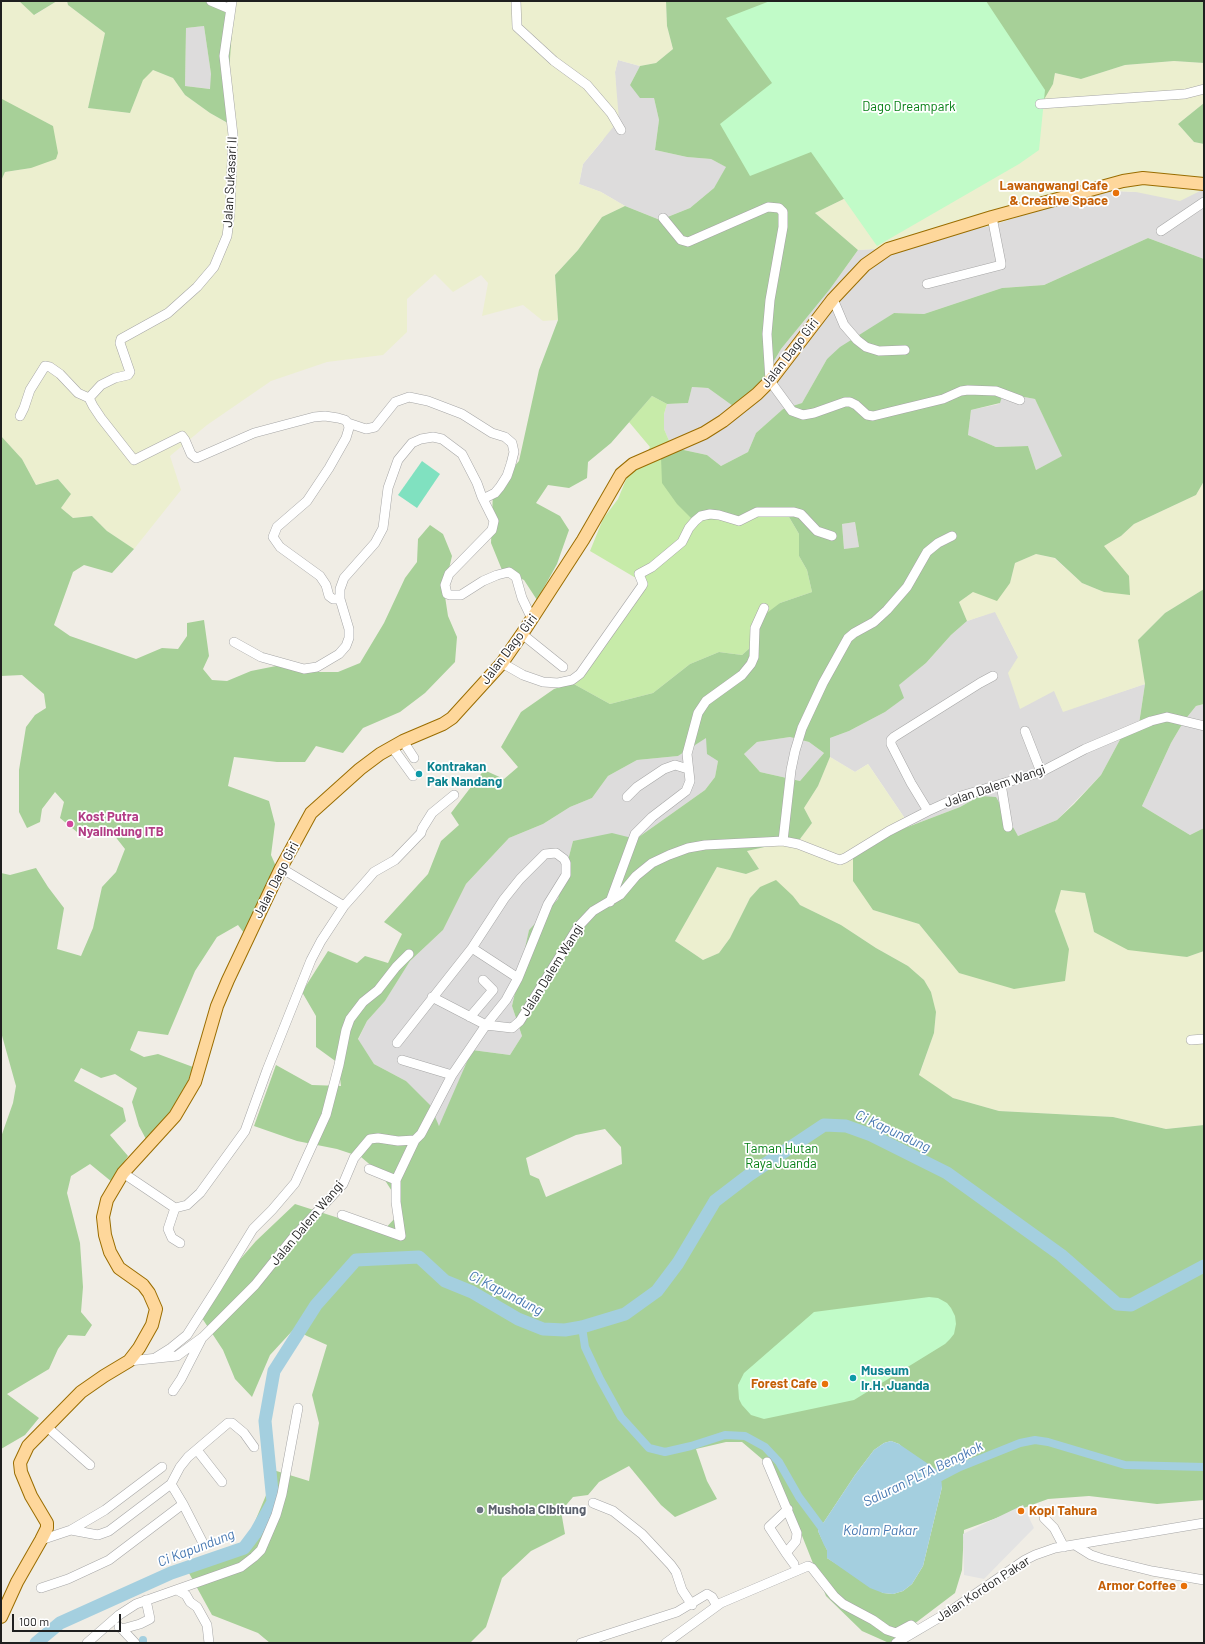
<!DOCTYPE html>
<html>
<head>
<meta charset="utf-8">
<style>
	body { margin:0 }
	#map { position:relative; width:1205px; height:1644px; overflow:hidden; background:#f0ede5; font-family:Barlow,sans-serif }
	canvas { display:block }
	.frame { position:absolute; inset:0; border:2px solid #1f1f1f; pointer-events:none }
	.scale { position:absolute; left:12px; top:1614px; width:109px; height:18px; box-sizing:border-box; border:2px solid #1f1f1f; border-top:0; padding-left:5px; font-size:12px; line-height:14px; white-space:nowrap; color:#1f1f1f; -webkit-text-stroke:3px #fff; paint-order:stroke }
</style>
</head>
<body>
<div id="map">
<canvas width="1205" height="1644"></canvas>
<div class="frame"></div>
<div class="scale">100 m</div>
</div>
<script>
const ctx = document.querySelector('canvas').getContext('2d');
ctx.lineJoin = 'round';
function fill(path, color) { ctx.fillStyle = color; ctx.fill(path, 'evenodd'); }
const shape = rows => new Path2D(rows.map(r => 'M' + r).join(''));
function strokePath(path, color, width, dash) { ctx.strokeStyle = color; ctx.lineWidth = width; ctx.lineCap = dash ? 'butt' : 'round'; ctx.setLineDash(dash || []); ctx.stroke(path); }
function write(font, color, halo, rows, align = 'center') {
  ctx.font = font + ' Barlow,sans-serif'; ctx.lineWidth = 3.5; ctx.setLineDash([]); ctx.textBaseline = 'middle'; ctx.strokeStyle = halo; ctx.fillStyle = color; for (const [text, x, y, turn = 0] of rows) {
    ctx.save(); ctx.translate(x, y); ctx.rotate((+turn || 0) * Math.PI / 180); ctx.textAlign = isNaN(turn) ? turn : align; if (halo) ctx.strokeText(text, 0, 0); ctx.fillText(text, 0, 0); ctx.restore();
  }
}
fill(shape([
	[204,26,211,74,211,89,185,86,186,28],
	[618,60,640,66,630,85,654,98,659,120,655,150,687,157,711,159,727,167,714,188,690,208,660,220,625,206,601,192,579,184,583,164,603,140,616,94,615,72],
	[1204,189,1204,259,1148,238,1044,285,1002,288,924,314,894,313,827,359,802,403,783,409,756,433,748,452,721,466,707,455,679,449,670,443,664,429,664,414,667,404,688,403,692,387,708,388,733,406,757,390,781,349,830,289,858,250,890,248,946,234,989,226,1059,204,1094,190,1136,192],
	[1003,393,1035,399,1063,456,1036,470,1028,446,996,447,968,435,971,410,999,404],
	[855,522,859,547,844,549,842,524],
	[995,611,1018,657,1055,690,1063,711,1145,684,1139,724,1123,734,1101,775,1057,820,1018,836,980,796,960,807,910,826,868,764,855,772,830,757,830,738,849,731,885,712,903,698,898,685,926,663,951,635,967,621],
	[1204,704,1204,828,1190,835,1142,806,1171,743,1184,721,1196,706],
	[706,737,718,761,715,777,705,790,636,839,573,841,558,900,529,930,512,1006,522,1036,510,1055,472,1050,440,1127,406,1081,374,1064,358,1040,367,1021,385,1001,410,961,443,930,466,884,509,838,543,824,570,807,592,798,608,776,637,760,678,756],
	[790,737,809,742,824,753,800,781,760,772,744,754,757,742]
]), '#dddcdc');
fill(shape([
	[1,1,19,1,35,15,57,1,67,1,68,5,105,33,88,108,130,113,143,79,153,70,173,78,185,95,210,113,232,126,216,1,666,1,667,26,673,49,656,63,640,66,618,60,615,72,619,120,583,164,579,184,601,192,625,206,602,217,578,250,555,275,558,320,543,321,523,305,482,316,488,283,481,275,453,292,435,274,407,299,407,332,383,355,327,362,271,381,207,425,170,456,181,490,134,549,107,531,92,516,73,518,61,508,71,494,58,479,36,485,22,459,1,436,1,181,5,172,31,168,53,126,1,100],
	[1174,61,1204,63,1204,103,1178,124,1194,142,1204,144,1204,189,1180,201,1136,192,1094,190,1059,204,989,226,946,234,890,248,858,250,815,213,858,192,1053,84,1055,73,1081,79,1125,65],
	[1204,481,1204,589,1165,613,1138,640,1145,684,1063,712,1054,691,1020,709,1008,673,1018,657,995,612,967,621,959,602,973,592,1010,583,1015,563,1036,554,1054,558,1082,583,1104,592,1116,561,1104,546,1121,536,1134,524,1196,495],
	[830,757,855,772,868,764,910,826,884,836,873,910,919,924,959,973,1069,949,1055,911,1060,890,1085,893,1094,932,1187,957,1204,951,1204,1125,1166,1129,1113,1117,999,1111,953,1098,919,1076,934,1033,936,1013,931,992,924,980,908,966,876,948,841,925,800,905,793,896,760,887,750,898,730,938,719,953,703,960,675,941,717,867,746,874,759,869,747,851,800,839,812,823,804,808,818,786]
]), '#ecefcf');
fill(shape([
	[652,396,667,404,664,414,664,429,670,443,732,517,771,514,789,517,799,534,799,556,807,570,812,592,780,603,752,646,742,655,719,652,690,664,653,693,610,704,572,683,646,584,590,551,603,519,618,499,630,470,643,459,650,447,629,422]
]), '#c7eba9');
fill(shape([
	[19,1,57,1,34,15],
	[67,1,216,1,233,16,228,87,233,126,210,113,185,95,173,78,153,70,143,80,130,113,88,108,105,33,68,5],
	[204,26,211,74,210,89,185,86,186,28],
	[666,1,1204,1,1204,63,1174,61,1125,65,1081,79,1055,73,1053,84,1025,132,858,192,815,213,858,250,830,289,781,349,757,390,733,406,708,388,692,387,688,403,667,404,652,396,611,443,588,462,587,478,569,488,548,485,536,503,560,516,569,530,557,564,537,600,524,580,502,570,491,543,493,491,519,461,539,370,558,320,555,275,578,250,602,217,625,206,660,220,690,208,714,188,726,167,711,159,687,157,655,150,659,120,654,98,640,98,630,85,640,66,656,63,673,49,667,26],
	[2,99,53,126,58,153,56,159,31,168,5,172,1,181,1,100],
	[1204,103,1204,144,1194,142,1178,124],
	[1148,238,1204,259,1204,481,1196,495,1134,524,1121,536,1104,546,1129,576,1130,595,1104,592,1082,583,1055,558,1036,554,1015,563,1010,583,997,601,973,592,959,602,967,621,951,635,926,663,899,685,904,698,885,712,849,731,830,738,830,757,818,786,804,808,812,823,800,839,747,851,759,869,746,874,717,867,675,941,703,960,719,953,730,938,750,898,760,887,776,880,793,896,800,905,841,925,876,948,908,966,924,980,931,992,936,1012,934,1033,919,1075,953,1098,999,1111,1113,1117,1166,1129,1204,1125,1204,1500,1157,1504,1089,1496,1048,1499,964,1530,962,1570,955,1593,889,1643,862,1631,826,1596,787,1498,769,1465,742,1442,726,1442,696,1449,707,1481,717,1499,675,1517,661,1505,629,1466,599,1482,588,1495,573,1497,561,1511,565,1534,531,1551,502,1578,486,1627,470,1643,270,1643,258,1633,212,1615,184,1564,227,1556,240,1549,248,1538,272,1481,270,1469,309,1481,319,1423,312,1395,327,1345,307,1336,294,1329,270,1355,252,1397,235,1379,223,1350,198,1312,224,1278,256,1241,295,1204,382,1232,396,1217,395,1196,381,1174,361,1157,337,1149,297,1141,254,1126,276,1065,312,1085,341,1086,338,1063,316,1047,316,1016,302,992,328,951,357,963,365,956,388,963,402,934,384,922,428,874,441,841,459,825,451,813,484,770,504,779,518,767,501,747,521,712,554,689,572,683,610,704,653,693,690,664,719,652,742,655,752,646,755,622,780,603,812,592,807,570,799,556,799,534,789,517,771,514,694,521,677,504,662,483,661,457,679,449,707,455,721,466,748,452,756,433,783,409,802,403,827,359,840,347,894,313,924,314,1002,288,1044,285],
	[1003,393,1035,399,1062,456,1036,470,1028,446,996,447,968,435,971,410,1000,403],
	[855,522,859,547,844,549,842,524],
	[790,737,809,742,824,753,800,781,760,772,744,754,757,742],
	[706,738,707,754,718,761,715,777,705,790,636,839,612,833,573,841,558,899,529,930,512,1006,522,1036,510,1055,472,1050,439,1126,430,1105,406,1081,374,1064,358,1039,367,1021,385,1001,410,961,443,930,466,884,509,838,543,824,570,807,592,798,608,776,637,760,678,756],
	[605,1129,621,1147,622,1164,546,1197,539,1179,530,1175,526,1158,576,1135],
	[891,1441,899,1444,942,1487,923,1566,912,1584,903,1591,893,1594,883,1593,827,1558,827,1550,818,1531,855,1475,874,1450,884,1443],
	[1,436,22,459,36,485,58,479,71,494,61,508,73,518,92,516,107,531,134,549,112,573,84,565,73,572,54,625,70,636,136,659,162,648,178,649,187,636,187,623,204,620,209,656,203,669,212,680,227,681,251,671,281,665,313,672,338,672,360,663,384,623,405,578,417,562,418,539,430,525,443,534,452,556,444,590,448,616,457,637,455,662,425,693,400,712,363,728,343,753,316,746,305,762,277,762,234,757,228,786,269,801,275,824,271,855,278,871,247,937,238,925,217,937,195,971,168,1035,138,1031,130,1050,144,1057,158,1054,193,1067,182,1098,147,1141,139,1126,132,1102,137,1088,115,1074,101,1078,81,1068,74,1081,123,1108,126,1121,110,1135,128,1156,112,1182,90,1164,71,1176,67,1193,80,1243,83,1287,81,1312,92,1325,85,1336,68,1335,58,1349,49,1369,7,1394,39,1418,25,1435,1,1449,1,1137,13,1103,16,1086,1,1032,1,873,10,875,36,868,48,887,64,908,57,949,81,956,93,928,102,887,116,872,125,849,114,835,96,832,86,825,77,832,60,818,64,802,55,792,42,809,40,822,27,828,19,812,19,770,26,727,35,715,46,708,44,694,22,675,1,676],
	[1204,589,1204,704,1196,706,1184,721,1171,743,1142,806,1190,835,1204,828,1204,951,1187,957,1128,950,1094,932,1085,893,1061,890,1055,911,1069,949,1065,981,1014,989,959,973,919,924,873,910,853,881,853,857,884,836,960,807,980,796,996,797,1018,836,1057,820,1074,804,1101,775,1123,734,1139,724,1145,684,1138,640,1165,613]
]), '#a7d098');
fill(shape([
	[770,1,986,1,1045,90,1039,150,1019,164,877,246,811,152,750,176,720,124,772,83,726,18],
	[929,1297,938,1298,947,1303,951,1308,955,1316,956,1324,954,1334,950,1339,945,1344,854,1400,764,1419,751,1415,742,1405,739,1399,738,1385,744,1373,814,1312]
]), '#c1fbc8');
fill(shape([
	[422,461,440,474,417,508,398,495]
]), '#80e1c0');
fill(shape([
	[1023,1505,1034,1528,984,1579,964,1575,963,1534]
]), '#e3e3e3');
fill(shape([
	[891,1441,899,1444,937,1470,941,1477,942,1487,923,1566,912,1584,903,1591,893,1594,883,1593,870,1588,827,1558,827,1550,824,1545,818,1531,855,1475,874,1450,884,1443]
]), '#a4cfdf');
strokePath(shape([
	[582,1327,585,1347,600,1379,621,1417,649,1448,665,1452,691,1446,725,1435,745,1436,765,1447,779,1462,799,1497,822,1528],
	[933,1481,960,1467,1020,1443,1035,1440,1048,1442,1125,1465,1204,1467],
	[143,1640,143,1643]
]), '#a4cfdf', 8);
strokePath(shape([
	[36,1643,60,1623,171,1573,244,1548,256,1532,273,1502,265,1421,274,1371,316,1305,356,1260,419,1257,445,1281,472,1292,518,1319,543,1329,565,1330,582,1327,625,1314,657,1291,678,1263,715,1201,749,1175,824,1125,846,1126,871,1135,947,1173,1061,1255,1117,1304,1131,1305,1204,1266]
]), '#a4cfdf', 13);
const minor = shape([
	[211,1,230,9],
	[232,1,224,56,233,135,230,213,227,236,214,267,197,287,168,313,121,339,120,343,130,372,128,375,115,378,101,385,89,398,93,406,101,418,134,460,182,436,185,440,191,454,196,458,199,457,254,433,314,417,325,416,338,418,345,420,348,423,366,429,375,427,395,402,409,397,428,401,462,414,492,433,505,437,512,443,514,452,511,464,507,476,500,487,495,493,483,499],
	[516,1,517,27,554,61,587,85,611,113,621,130],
	[1040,104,1185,94,1204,89],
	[663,218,681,240,688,242,768,207,779,208,783,212,783,227,770,300,767,334,770,381,792,411,803,415,814,413,845,402,850,402,856,405,867,415,873,416,943,399,961,391,968,390,996,391,1020,400],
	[1161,231,1204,202],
	[927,284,1001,265,1001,263,992,217],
	[833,299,844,325,857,340,866,347,879,351,905,350],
	[20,416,24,408,30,390,45,366,50,367,60,374,78,393,89,398],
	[340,599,333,599,329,596,326,585,320,576,280,547,273,537,277,527,307,501,329,468,346,438,349,428,348,423],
	[522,634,563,667],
	[234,642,261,657,304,669,317,667,339,654,346,646,349,638,349,629,340,599,340,589,344,578,375,543,383,528,388,488,398,460,412,443,421,439,433,437,442,439,462,454,477,483,482,497,494,521,492,530,449,574,445,585,447,594,450,595,461,595,483,581,497,575,509,572,516,577,522,598,532,619],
	[502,663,523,675,543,682,558,683,572,680,580,674,642,586,643,584,639,574,652,567,682,542,689,528,695,521,701,516,710,514,719,515,739,521,757,512,794,512,801,514,817,531,832,536],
	[1025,731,1041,772],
	[403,741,414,758],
	[392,747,413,776],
	[1001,784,1008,827],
	[627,797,637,787,664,769,675,765,688,769],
	[928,811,911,783,891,744,891,740,894,737,980,683,993,676],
	[783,841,791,770,795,751,802,728,823,683,848,638,854,633,874,622,887,610,907,587,927,552,938,543,952,536],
	[281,868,344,906],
	[610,902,635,834,652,817,686,791,690,781,687,754,698,713,706,701,742,675,751,664,754,657,755,628,764,608],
	[432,997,486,1025,506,1000,518,978,472,948],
	[470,1017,493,990,483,980],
	[1191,1040,1204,1039],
	[397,1043,472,948,504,899,520,879,545,854,556,853,564,859,566,863,566,875,548,904,518,978],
	[402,1060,452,1075],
	[369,1169,396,1180],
	[123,1173,175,1208,187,1205,200,1193,245,1131,267,1070,311,960,321,941,344,906,368,879,374,872,395,860,421,833,422,829,432,813,454,795],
	[175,1208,168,1229,172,1238,180,1243],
	[342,1215,401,1236,396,1202,396,1180,415,1140],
	[155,1358,171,1348,187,1335,217,1288,253,1229,272,1210,295,1183,326,1115,339,1065,346,1030,350,1019,363,1002,378,990,396,967,409,954],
	[129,1361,177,1356,203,1337,255,1285,292,1239,343,1184,354,1158,370,1139,378,1138,398,1141,415,1140,421,1134,452,1075,486,1025,512,1028,520,1021,578,927,593,911,620,895,636,876,652,863,669,855,688,848,705,845,764,842,783,841,798,844,834,858,840,860,845,858,889,831,928,811,961,796,1041,772,1085,749,1151,721,1167,717,1204,726],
	[173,1391,181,1379,201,1340],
	[47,1427,90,1465],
	[197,1450,222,1482],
	[767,1462,797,1533,796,1541,786,1553,794,1564],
	[593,1503,613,1511,642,1534,671,1565,676,1572,682,1590,692,1605],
	[183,1504,203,1543],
	[1044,1518,1054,1528,1064,1547],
	[71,1530,105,1510,162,1467],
	[41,1540,71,1530,98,1535,109,1531,171,1484,180,1467,188,1457,228,1423,232,1423,244,1433,254,1447],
	[1075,1545,1091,1555,1103,1559,1152,1571,1204,1580],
	[786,1553,769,1527,788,1509],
	[41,1588,68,1579,109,1560,183,1504,171,1484],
	[177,1590,186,1595,190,1602,197,1607,207,1625,209,1643],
	[119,1627,122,1629,135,1643],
	[122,1629,140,1624,150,1619,146,1600],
	[87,1643,119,1615,136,1604,241,1567,254,1557,261,1550,276,1515,282,1494,298,1408],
	[581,1643,677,1612,707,1594,712,1597,717,1606],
	[666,1643,721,1603,808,1566,812,1568,834,1596,843,1604,873,1620,887,1630,896,1633,911,1625,917,1630],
	[896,1643,952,1610,1025,1560,1035,1555,1055,1548,1204,1523]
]);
const major = shape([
	[1,1617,17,1582,41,1540,47,1528,47,1523,31,1496,21,1472,20,1463,28,1446,81,1392,104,1376,129,1361,139,1348,152,1325,156,1309,149,1293,143,1285,119,1268,110,1252,105,1235,103,1217,107,1200,123,1173,175,1116,195,1082,217,1006,228,980,281,868,311,813,360,769,380,754,403,741,443,724,452,718,502,663,522,634,583,540,621,474,633,464,704,433,723,421,757,394,770,381,833,299,865,265,888,249,992,217,1123,181,1143,178,1204,184]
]);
strokePath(minor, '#a6a6a6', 10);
strokePath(major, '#9a6d00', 14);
strokePath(minor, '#fff', 9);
strokePath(major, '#fed79b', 12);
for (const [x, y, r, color] of [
	[1116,193,4,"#e8710a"],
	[419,774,4,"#0f9aa8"],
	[70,824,4,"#d1479c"],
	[853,1378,4,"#0f9aa8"],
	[825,1384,4,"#e8710a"],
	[480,1510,4,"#6b7280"],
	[1021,1511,4,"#e8710a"],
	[1184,1586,4,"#e8710a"]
]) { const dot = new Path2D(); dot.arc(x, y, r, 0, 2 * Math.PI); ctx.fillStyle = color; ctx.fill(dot); strokePath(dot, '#fff', 1.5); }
write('13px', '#088117', '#fff', [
	["Dago Dreampark",909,107],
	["Taman Hutan",781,1149],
	["Raya Juanda",781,1164]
]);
write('13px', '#1f1f1f', '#fff', [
	["Jalan Sukasari II",230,182,-87],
	["Jalan Dago Giri",790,353,-52],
	["Jalan Dago Giri",509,649,-53],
	["Jalan Dalem Wangi",995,786,-19],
	["Jalan Dago Giri",276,880,-63],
	["Jalan Dalem Wangi",552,970,-58],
	["Jalan Dalem Wangi",307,1223,-50],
	["Jalan Kordon Pakar",983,1589,-33]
]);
write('bold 13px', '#c56008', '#fff', [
	["Lawangwangi Cafe",1108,186],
	["& Creative Space",1108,201],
	["Forest Cafe",817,1384],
	["Kopi Tahura",1029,1511,"left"],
	["Armor Coffee",1176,1586]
], 'right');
write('bold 13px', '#0d838f', '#fff', [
	["Kontrakan",427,767],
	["Pak Nandang",427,782],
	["Museum",861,1371],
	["Ir.H. Juanda",861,1386]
], 'left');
write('bold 13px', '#b23c85', '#fff', [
	["Kost Putra",78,817],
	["Nyalindung ITB",78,832]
], 'left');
write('bold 13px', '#5b616d', '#fff', [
	["Mushola Cibitung",488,1510]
], 'left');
write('italic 14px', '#4879b2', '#fff', [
	["Ci Kapundung",893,1131,25],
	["Ci Kapundung",506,1293,27],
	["Saluran PLTA Bengkok",923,1474,-26],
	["Kolam Pakar",880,1530],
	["Ci Kapundung",196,1548,-21]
]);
</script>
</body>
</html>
